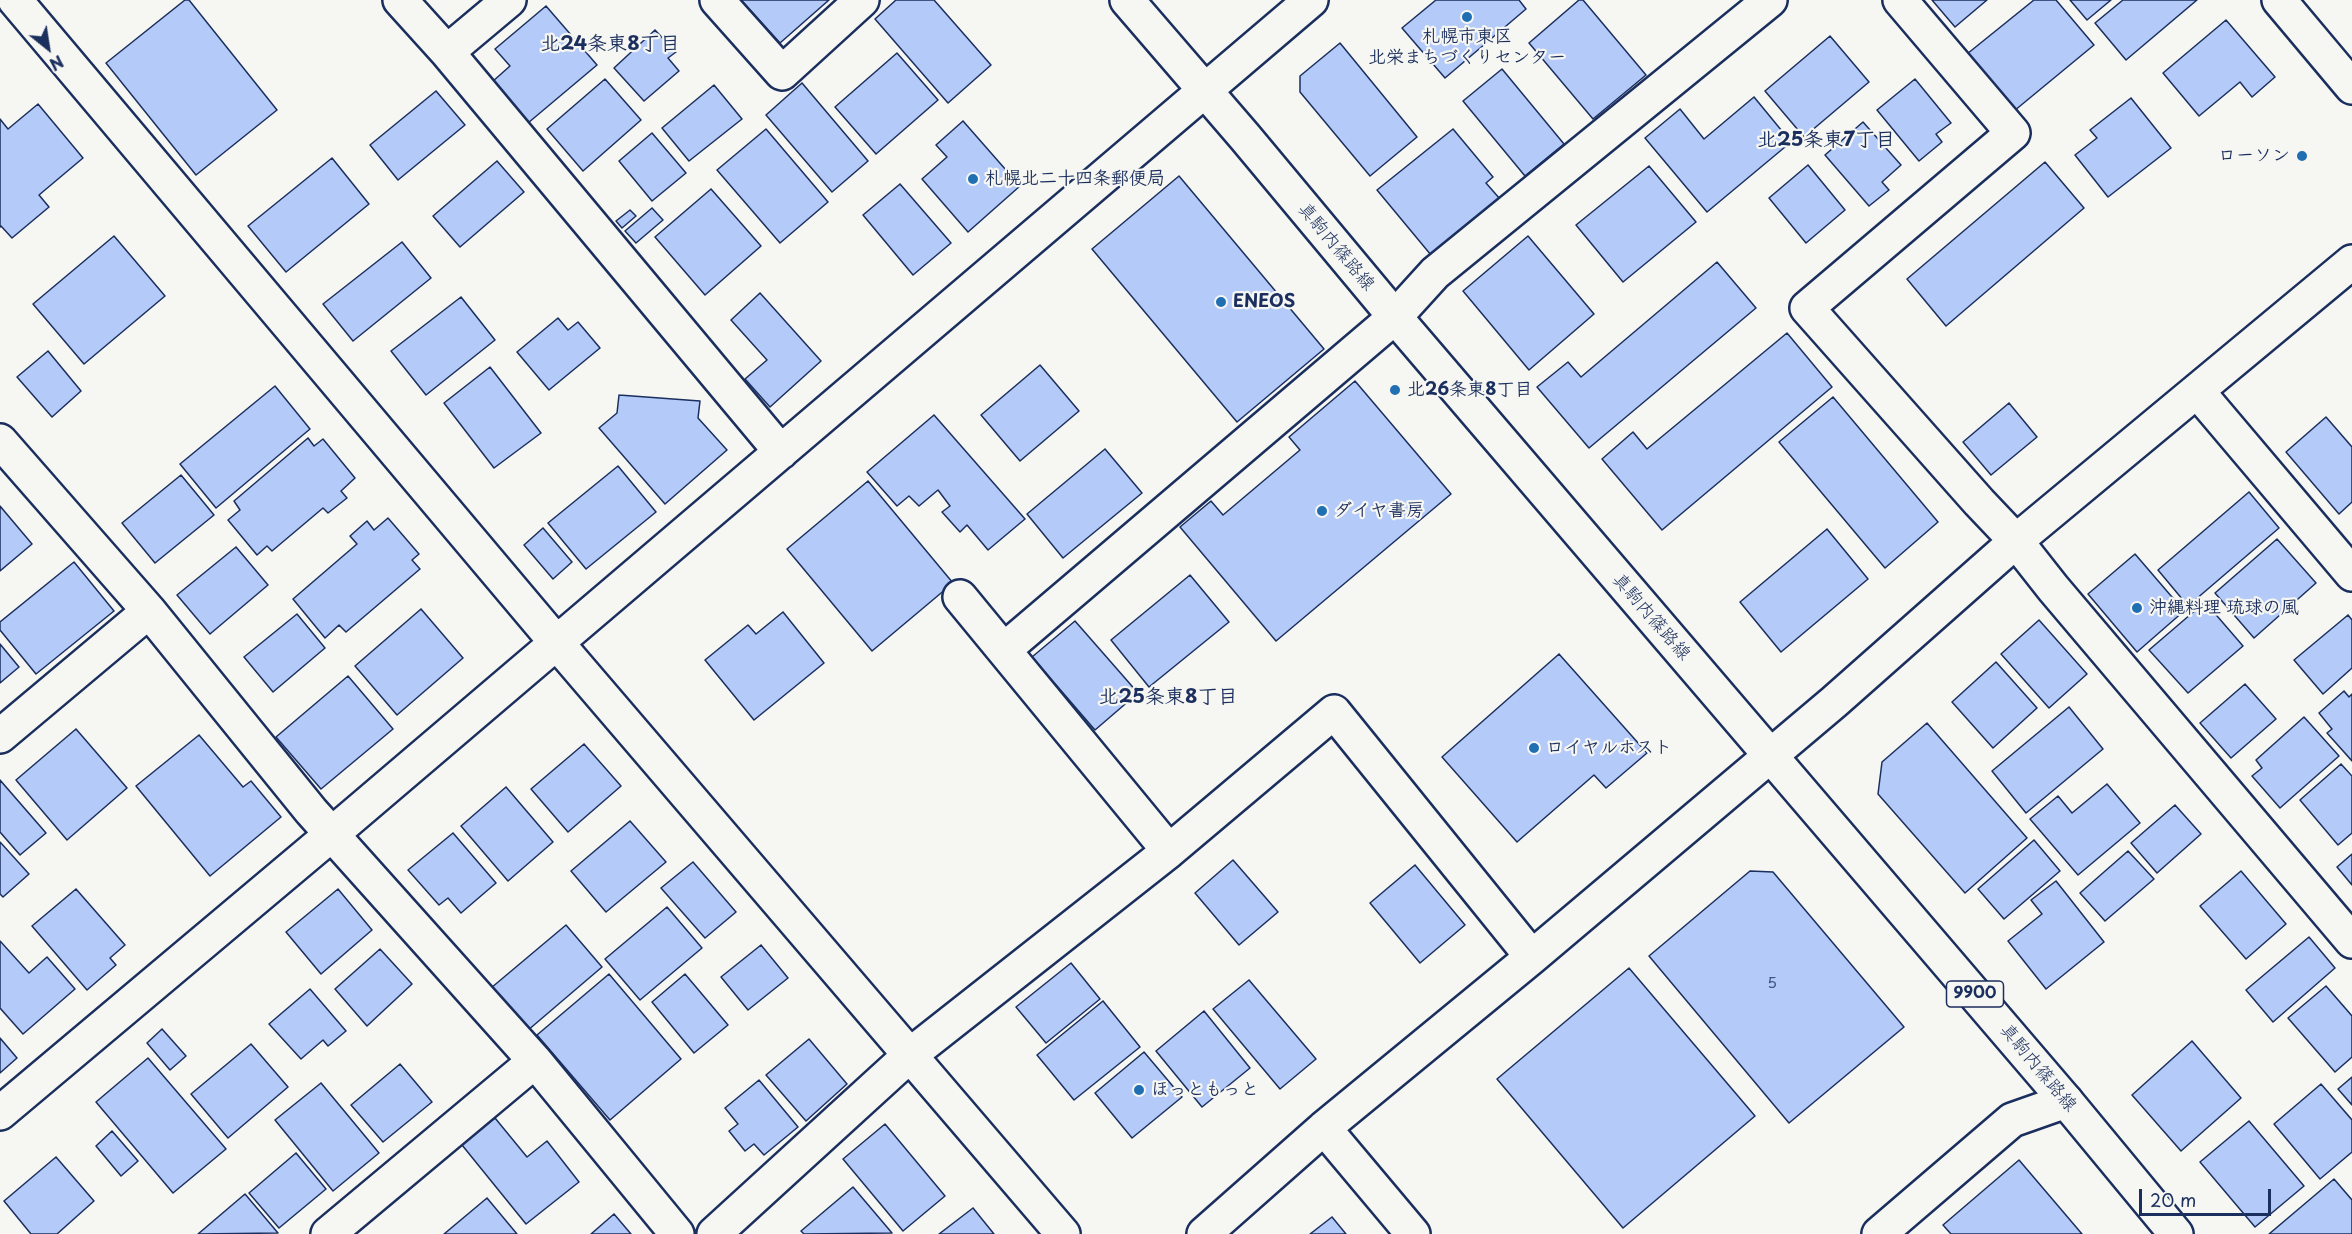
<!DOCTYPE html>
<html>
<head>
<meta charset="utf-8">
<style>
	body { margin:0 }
	#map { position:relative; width:2352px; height:1234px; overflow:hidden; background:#f6f6f2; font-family:"Playpen Sans",sans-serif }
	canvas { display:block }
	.north { position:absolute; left:18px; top:18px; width:60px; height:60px; -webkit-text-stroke:4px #f6f6f2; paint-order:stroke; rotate:150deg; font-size:16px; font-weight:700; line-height:24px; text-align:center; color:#1b2f5e }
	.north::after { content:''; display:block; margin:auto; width:21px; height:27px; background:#1b2f5e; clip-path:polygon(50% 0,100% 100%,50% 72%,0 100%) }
	.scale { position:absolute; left:2139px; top:1189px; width:132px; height:27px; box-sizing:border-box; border:3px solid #1b2f5e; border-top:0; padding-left:8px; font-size:18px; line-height:21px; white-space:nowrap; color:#1b2f5e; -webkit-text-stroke:4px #f6f6f2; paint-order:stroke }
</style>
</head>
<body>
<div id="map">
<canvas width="2352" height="1234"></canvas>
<div class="north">N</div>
<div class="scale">20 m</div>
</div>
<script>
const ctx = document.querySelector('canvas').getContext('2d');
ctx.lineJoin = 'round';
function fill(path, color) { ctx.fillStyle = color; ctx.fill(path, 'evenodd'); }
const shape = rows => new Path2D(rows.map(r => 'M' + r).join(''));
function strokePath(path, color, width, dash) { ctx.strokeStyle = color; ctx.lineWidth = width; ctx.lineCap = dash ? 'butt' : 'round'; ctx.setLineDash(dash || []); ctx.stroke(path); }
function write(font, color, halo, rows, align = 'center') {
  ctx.font = font + ' "Playpen Sans","Klee One",sans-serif'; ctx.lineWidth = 4.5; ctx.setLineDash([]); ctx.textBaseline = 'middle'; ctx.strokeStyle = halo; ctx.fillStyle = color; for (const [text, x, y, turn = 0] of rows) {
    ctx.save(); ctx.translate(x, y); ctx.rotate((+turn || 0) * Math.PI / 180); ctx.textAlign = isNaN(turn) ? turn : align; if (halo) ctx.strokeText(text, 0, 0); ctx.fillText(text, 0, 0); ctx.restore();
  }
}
const building = shape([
	[185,0,189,0,277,110,196,175,106,63,185,0],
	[741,0,829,0,780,43,741,0],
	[896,0,934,0,991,65,948,103,875,19,896,0],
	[1436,0,1519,0,1526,9,1445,78,1402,28,1436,0],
	[1579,0,1583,0,1646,75,1593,119,1529,43,1579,0],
	[1932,0,1987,0,1955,27,1932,0],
	[2034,0,2056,0,2094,45,2014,111,1967,54,2034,0],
	[2070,0,2111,0,2087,20,2070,0],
	[2123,0,2197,0,2126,60,2095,23,2123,0],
	[546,6,597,65,528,123,492,82,510,66,495,49,546,6],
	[2226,20,2275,77,2252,97,2240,82,2199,116,2163,73,2226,20],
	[655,30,676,52,668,58,679,71,644,101,614,68,655,30],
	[1830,36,1869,82,1804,137,1765,91,1830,36],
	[1340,43,1417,137,1370,176,1300,92,1300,76,1340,43],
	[897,53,938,100,876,154,835,107,897,53],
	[1502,69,1564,144,1525,176,1463,101,1502,69],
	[605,79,641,120,583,171,547,129,605,79],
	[1915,79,1951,123,1936,134,1942,142,1919,161,1877,110,1915,79],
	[802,83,868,161,832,192,766,115,802,83],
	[714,85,742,119,689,161,662,128,714,85],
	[436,91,465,125,398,180,370,145,436,91],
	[1754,97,1791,142,1707,212,1645,138,1680,109,1704,139,1754,97],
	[2131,98,2171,148,2108,197,2075,155,2097,138,2090,130,2131,98],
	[38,104,83,158,39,195,49,207,12,238,1,226,0,227,0,119,8,129,38,104],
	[963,121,1020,186,968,232,922,179,947,157,936,145,963,121],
	[1863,122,1901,165,1882,182,1889,190,1869,206,1825,155,1863,122],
	[766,129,828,202,780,243,717,170,766,129],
	[1453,129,1493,177,1486,183,1500,199,1431,255,1377,190,1453,129],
	[652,133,686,173,652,201,619,161,652,133],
	[332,158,369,204,286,272,248,226,332,158],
	[497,161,524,192,460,247,433,216,497,161],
	[2045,162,2084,208,1946,326,1907,279,2045,162],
	[1808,165,1845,210,1806,243,1769,198,1808,165],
	[1649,166,1696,222,1623,282,1576,225,1649,166],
	[1179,176,1324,349,1237,422,1092,249,1179,176],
	[900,184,951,243,913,275,863,215,900,184],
	[711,189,761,246,705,295,655,237,711,189],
	[652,208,663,220,636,243,625,231,652,208],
	[630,210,636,216,622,228,616,221,630,210],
	[114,236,165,296,84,364,33,304,114,236],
	[1528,236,1594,314,1529,370,1463,291,1528,236],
	[402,242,431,278,353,341,323,304,402,242],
	[1717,262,1756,308,1589,448,1537,387,1568,362,1581,377,1717,262],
	[760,293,821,361,770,407,745,379,767,360,731,320,760,293],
	[461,297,495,340,426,395,391,351,461,297],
	[558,318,568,330,578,322,600,348,549,390,517,352,558,318],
	[1787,333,1832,387,1662,530,1602,459,1633,432,1647,449,1787,333],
	[48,351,81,391,52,417,17,377,48,351],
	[1040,365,1079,411,1020,461,981,415,1040,365],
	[490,367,541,433,494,468,444,403,490,367],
	[1355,381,1451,494,1276,641,1180,527,1211,501,1223,515,1300,450,1289,437,1355,381],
	[275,386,310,429,216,508,180,464,275,386],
	[619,395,700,401,698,418,727,450,665,504,599,428,617,413,619,395],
	[1833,397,1938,522,1885,568,1779,442,1833,397],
	[2009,403,2037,437,1991,475,1963,442,2009,403],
	[934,415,1025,519,988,550,967,525,960,532,942,512,950,506,938,490,919,506,909,496,897,506,867,472,934,415],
	[2326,417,2352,447,2352,502,2339,514,2286,452,2326,417],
	[308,438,314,446,323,439,355,478,341,491,347,498,328,513,323,508,272,551,267,546,257,555,228,520,240,510,234,501,308,438],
	[1105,449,1142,493,1063,558,1027,514,1105,449],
	[618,466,656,512,586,569,548,523,618,466],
	[181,475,214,515,155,563,122,523,181,475],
	[868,481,953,583,872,651,787,549,868,481],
	[2249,492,2279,528,2188,606,2158,570,2249,492],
	[0,506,32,544,0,571,0,506],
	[388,518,419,554,412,560,420,569,346,632,339,625,325,638,293,599,357,544,350,536,367,521,374,530,388,518],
	[543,528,572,562,553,579,524,545,543,528],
	[1827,529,1868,579,1781,652,1740,602,1827,529],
	[2277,539,2316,583,2254,638,2215,593,2277,539],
	[236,547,268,585,210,634,177,595,236,547],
	[2135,554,2184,611,2137,652,2088,594,2135,554],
	[74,562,114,611,36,674,0,630,0,622,74,562],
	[1190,575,1229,622,1149,687,1111,640,1190,575],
	[2205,602,2243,646,2188,693,2149,650,2205,602],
	[421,609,463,658,397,715,355,666,421,609],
	[783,612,824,663,754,720,705,660,748,625,756,634,783,612],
	[297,614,325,648,273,692,244,657,297,614],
	[2348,615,2352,620,2352,668,2323,694,2294,660,2348,615],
	[2039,620,2087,674,2049,708,2001,654,2039,620],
	[1075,621,1138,693,1095,730,1032,657,1075,621],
	[0,644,19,667,0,683,0,644],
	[1559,654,1647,753,1606,788,1594,775,1517,842,1442,757,1559,654],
	[1996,662,2037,708,1993,748,1952,702,1996,662],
	[348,676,393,729,321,789,276,737,348,676],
	[2245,684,2276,719,2231,758,2200,723,2245,684],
	[2344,691,2349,697,2352,694,2352,761,2327,733,2332,729,2319,713,2344,691],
	[2069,707,2103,749,2026,813,1992,771,2069,707],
	[2304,717,2339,756,2280,808,2252,776,2262,768,2256,760,2304,717],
	[1927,723,2027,838,1965,893,1878,794,1882,762,1927,723],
	[76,729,127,788,67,840,16,780,76,729],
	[199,735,243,787,251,781,281,817,210,876,136,786,199,735],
	[584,744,621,786,568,832,531,789,584,744],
	[2341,764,2352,776,2352,833,2338,845,2300,800,2341,764],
	[0,780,46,833,20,855,0,832,0,780],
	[2107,784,2140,823,2078,875,2030,819,2058,796,2072,813,2107,784],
	[506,787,553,842,508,881,461,826,506,787],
	[2175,805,2201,834,2157,873,2131,843,2175,805],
	[630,821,666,862,606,912,571,871,630,821],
	[453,833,496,883,461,913,448,898,439,905,408,870,453,833],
	[2034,840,2060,871,2004,919,1978,889,2034,840],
	[0,842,29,874,3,897,0,894,0,842],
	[2128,851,2154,879,2105,921,2080,893,2128,851],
	[2352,854,2352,885,2337,867,2352,854],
	[1233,860,1278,912,1239,945,1195,893,1233,860],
	[693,862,736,912,705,938,661,888,693,862],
	[1415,865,1465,925,1420,963,1370,903,1415,865],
	[1750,871,1773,872,1904,1027,1789,1123,1649,956,1750,871],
	[2241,871,2286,924,2246,959,2200,906,2241,871],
	[2056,881,2104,942,2046,989,2008,941,2042,914,2031,900,2056,881],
	[76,889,125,945,110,958,116,965,87,990,32,926,76,889],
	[338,889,372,930,321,974,286,932,338,889],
	[667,907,702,948,640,1000,605,959,667,907],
	[566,925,602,967,527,1031,491,988,566,925],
	[2309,937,2335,968,2273,1022,2246,990,2309,937],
	[0,941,29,973,47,957,75,989,23,1034,0,1008,0,941],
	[761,945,788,978,748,1010,721,977,761,945],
	[380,949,412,984,367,1026,335,989,380,949],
	[1071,963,1100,999,1046,1043,1016,1007,1071,963],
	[1629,968,1755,1116,1623,1228,1497,1079,1629,968],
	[609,974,681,1059,610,1120,537,1035,609,974],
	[685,974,728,1025,694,1053,652,1002,685,974],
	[1249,980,1316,1059,1280,1089,1213,1009,1249,980],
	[2326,986,2352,1016,2352,1057,2335,1072,2288,1018,2326,986],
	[310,989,346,1031,328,1046,323,1040,301,1059,269,1024,310,989],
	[1103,1001,1140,1047,1074,1100,1037,1055,1103,1001],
	[1204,1011,1250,1068,1202,1107,1156,1051,1204,1011],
	[162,1029,186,1056,170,1070,147,1043,162,1029],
	[0,1038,17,1058,0,1073,0,1038],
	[809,1039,847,1084,806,1121,766,1075,809,1039],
	[2192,1041,2241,1098,2181,1151,2132,1095,2192,1041],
	[251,1044,288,1087,228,1138,191,1094,251,1044],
	[1144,1052,1182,1097,1132,1138,1095,1093,1144,1052],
	[148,1058,226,1149,173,1193,96,1102,148,1058],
	[400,1064,432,1102,383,1142,351,1105,400,1064],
	[2352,1077,2352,1105,2338,1089,2352,1077],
	[759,1080,798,1127,764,1155,754,1144,745,1151,729,1131,738,1124,725,1108,759,1080],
	[321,1083,379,1153,333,1191,275,1120,321,1083],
	[2321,1084,2352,1120,2352,1152,2320,1179,2274,1124,2321,1084],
	[495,1118,527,1157,547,1141,579,1182,526,1224,462,1145,495,1118],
	[2249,1121,2304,1186,2255,1227,2200,1162,2249,1121],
	[885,1124,945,1196,903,1231,843,1159,885,1124],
	[112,1131,138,1161,121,1176,96,1146,112,1131],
	[296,1153,326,1189,279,1228,249,1193,296,1153],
	[56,1157,94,1201,57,1234,31,1234,4,1201,56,1157],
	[2019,1160,2082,1234,1951,1234,1943,1225,2019,1160],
	[2334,1179,2352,1200,2352,1234,2269,1234,2334,1179],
	[853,1187,892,1233,804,1234,801,1231,853,1187],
	[245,1194,278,1233,198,1234,245,1194],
	[487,1198,517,1234,444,1234,487,1198],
	[973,1208,994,1234,939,1234,973,1208],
	[614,1214,631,1234,591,1234,614,1214],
	[1332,1217,1346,1234,1310,1234,1332,1217]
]);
fill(building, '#b4caf8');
strokePath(building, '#1b2f5e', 1.5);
const minor = shape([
	[15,0,556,642,1063,1234],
	[400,0,447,52,781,452],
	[717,0,782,73,862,0],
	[1900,0,2013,133,1807,308,1979,502,2016,541,2053,588,2352,941],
	[2279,0,2352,87],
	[447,52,509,0],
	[2198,392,2352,574],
	[0,441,149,611,311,811,535,1061,677,1234],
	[960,597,1169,851],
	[1005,649,1395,317,1435,273,1770,0],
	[0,736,149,611],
	[0,1113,332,834,1311,0],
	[1324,1128,1413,1234],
	[328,1234,535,1061],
	[714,1234,910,1055,1169,851,1334,712,1532,957],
	[1204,1234,1324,1128,1532,957,1834,702,2016,541,2352,262],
	[1879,1234,2012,1120,2066,1101]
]);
const major = shape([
	[1127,0,1245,137,1395,317,2066,1101,2176,1234]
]);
strokePath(minor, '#1b2f5e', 38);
strokePath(major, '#1b2f5e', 38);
strokePath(minor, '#f6f6f2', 33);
strokePath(major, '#f6f6f2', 33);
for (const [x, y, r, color] of [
	[1467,17,6,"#1f6fb2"],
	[2302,156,6,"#1f6fb2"],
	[973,179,6,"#1f6fb2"],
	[1221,302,6,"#1f6fb2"],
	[1395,390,6,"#1f6fb2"],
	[1322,511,6,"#1f6fb2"],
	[2137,608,6,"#1f6fb2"],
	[1534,748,6,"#1f6fb2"],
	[1139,1090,6,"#1f6fb2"]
]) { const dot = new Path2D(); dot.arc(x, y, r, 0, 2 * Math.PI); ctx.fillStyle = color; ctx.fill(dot); strokePath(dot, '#f6f6f2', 2); }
write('15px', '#415684', null, [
	["5",1772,984]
]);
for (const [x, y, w] of [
	[1975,994,57]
]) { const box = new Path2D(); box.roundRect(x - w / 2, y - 13, w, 26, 4.5); ctx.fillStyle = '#f6f6f2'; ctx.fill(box); strokePath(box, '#1b2f5e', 1.5); }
write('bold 16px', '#1b2f5e', null, [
	["9900",1975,994]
]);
write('bold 18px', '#1b2f5e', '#f6f6f2', [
	["札幌市東区",1467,37,"center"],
	["北栄まちづくりセンター",1467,58,"center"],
	["ローソン",2290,156,"right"],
	["札幌北二十四条郵便局",985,179],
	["ENEOS",1233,302],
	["北26条東8丁目",1407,390],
	["ダイヤ書房",1334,511],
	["沖縄料理 琉球の風",2149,608],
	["ロイヤルホスト",1546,748],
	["ほっともっと",1151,1090]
], 'left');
write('18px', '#1b2f5e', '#f6f6f2', [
	["真駒内篠路線",1336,247,50],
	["真駒内篠路線",1651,617,49],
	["真駒内篠路線",2038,1068,50]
]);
write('bold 20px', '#1b2f5e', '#f6f6f2', [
	["北24条東8丁目",610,44],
	["北25条東7丁目",1826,140],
	["北25条東8丁目",1168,697]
]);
</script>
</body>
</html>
